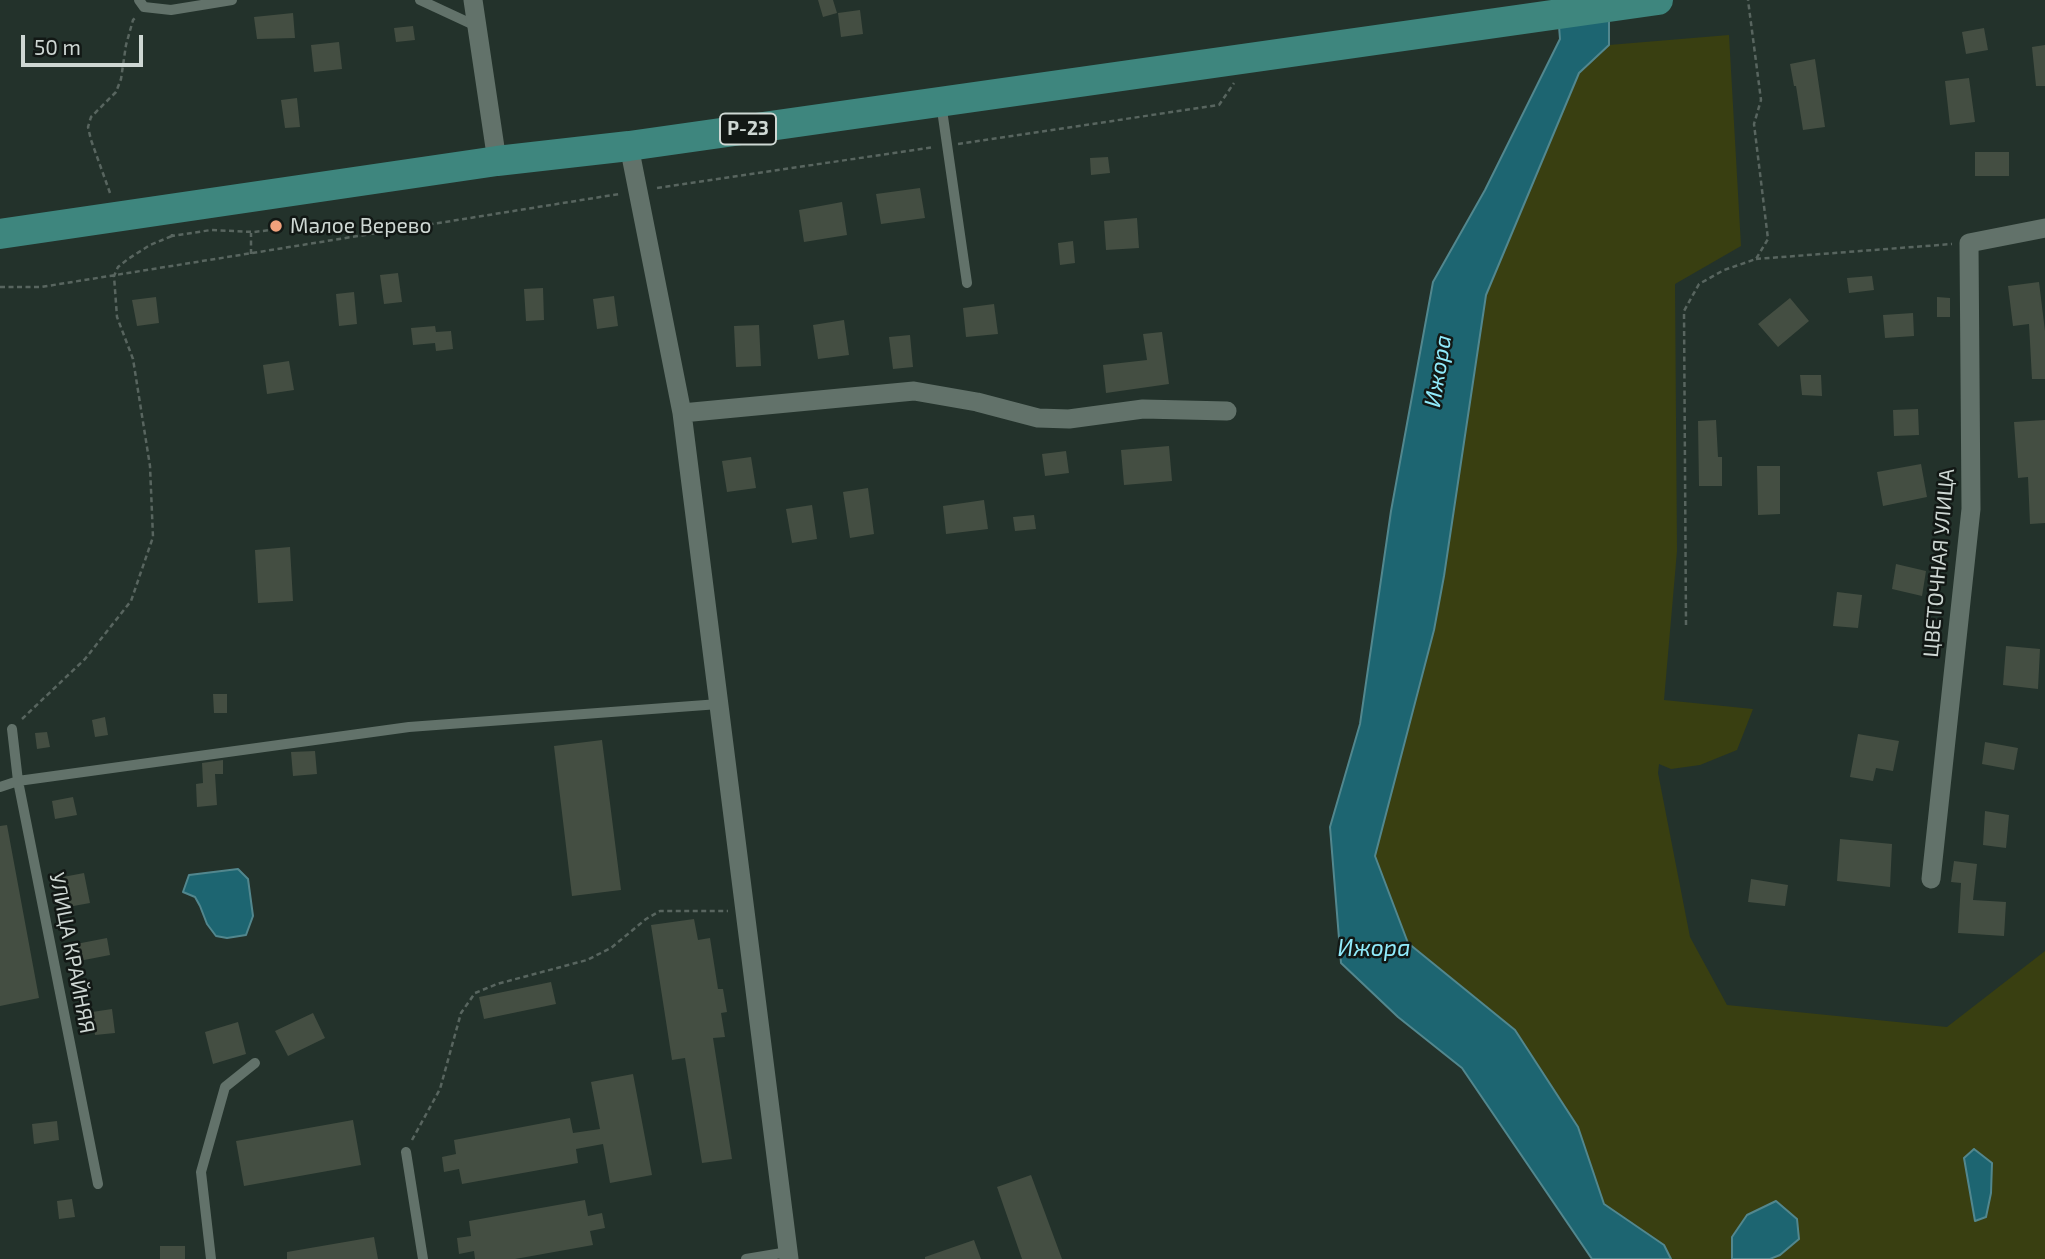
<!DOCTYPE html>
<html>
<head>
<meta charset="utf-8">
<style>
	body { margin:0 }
	#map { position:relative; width:2045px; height:1259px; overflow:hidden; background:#23322b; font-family:"Exo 2",sans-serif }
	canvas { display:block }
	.scale { position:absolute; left:21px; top:35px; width:122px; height:32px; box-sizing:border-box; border:4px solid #ced7d3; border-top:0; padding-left:9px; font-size:21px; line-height:24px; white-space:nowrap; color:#ced7d3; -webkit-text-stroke:5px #121815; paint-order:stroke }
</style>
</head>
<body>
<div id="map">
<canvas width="2045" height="1259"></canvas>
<div class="scale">50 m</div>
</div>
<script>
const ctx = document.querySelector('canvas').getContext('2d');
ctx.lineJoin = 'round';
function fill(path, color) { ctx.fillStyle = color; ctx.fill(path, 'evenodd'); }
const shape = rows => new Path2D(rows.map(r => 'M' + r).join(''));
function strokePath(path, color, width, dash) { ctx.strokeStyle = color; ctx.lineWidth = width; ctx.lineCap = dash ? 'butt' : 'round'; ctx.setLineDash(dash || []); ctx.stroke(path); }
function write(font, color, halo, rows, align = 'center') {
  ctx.font = font + ' "Exo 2",sans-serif'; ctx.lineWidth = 5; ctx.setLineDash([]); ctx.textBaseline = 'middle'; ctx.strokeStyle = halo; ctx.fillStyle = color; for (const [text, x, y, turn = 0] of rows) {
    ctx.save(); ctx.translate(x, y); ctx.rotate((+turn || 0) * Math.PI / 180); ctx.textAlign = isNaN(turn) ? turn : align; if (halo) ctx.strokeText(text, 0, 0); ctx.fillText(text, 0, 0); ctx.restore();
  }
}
fill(shape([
	[1729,35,1741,246,1675,284,1677,551,1664,700,1753,709,1737,750,1700,765,1671,769,1659,764,1658,773,1690,937,1727,1005,1947,1027,2045,951,2045,1259,1770,1259,1780,1255,1776,1201,1747,1215,1732,1237,1732,1259,1671,1259,1664,1245,1604,1204,1578,1127,1515,1030,1408,943,1375,856,1434,630,1444,576,1486,295,1579,73,1609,45]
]), '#393f11');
const water = shape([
	[1557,0,1609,0,1609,45,1579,73,1486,295,1444,576,1434,630,1375,856,1408,943,1515,1030,1578,1127,1604,1204,1664,1245,1671,1259,1592,1259,1462,1068,1398,1017,1341,963,1330,827,1360,724,1391,511,1433,282,1485,190,1560,39,1557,0],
	[238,869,248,879,253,916,246,935,227,938,216,936,207,924,200,906,195,897,183,892,189,875,238,869],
	[1974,1149,1992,1163,1991,1193,1986,1217,1975,1221,1964,1158,1974,1149],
	[1776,1201,1797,1219,1799,1239,1780,1255,1770,1259,1732,1259,1732,1237,1747,1215,1776,1201]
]);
fill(water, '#1d6571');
strokePath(water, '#52878e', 2);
fill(shape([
	[818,0,833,0,837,13,823,17],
	[860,10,863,34,841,37,838,13],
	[293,13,295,38,257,39,254,17],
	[413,26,415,40,396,42,394,28],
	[1984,28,1988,50,1966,54,1962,32],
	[339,42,342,69,314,72,311,45],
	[2045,45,2045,86,2036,86,2032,47],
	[1815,59,1825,127,1803,130,1796,86,1794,86,1790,64],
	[1969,78,1975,122,1950,125,1945,81],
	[297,98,300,127,285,128,281,100],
	[1975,152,2009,152,2009,176,1975,176],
	[1108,157,1110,173,1091,175,1090,158],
	[920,188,925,218,881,224,876,194],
	[842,202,847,235,804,242,799,210],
	[1137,218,1139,248,1106,250,1104,221],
	[1073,241,1075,263,1060,265,1058,243],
	[398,273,402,302,384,304,380,275],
	[1872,276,1874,290,1849,293,1847,278],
	[2039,282,2045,331,2045,379,2032,379,2029,324,2013,326,2008,286],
	[543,288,544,320,526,321,524,289],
	[354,292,357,324,339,326,336,294],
	[614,296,618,326,597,329,593,299],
	[156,297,159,323,137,326,132,300],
	[1937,297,1950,298,1950,317,1937,317],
	[1790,298,1809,321,1778,347,1758,324],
	[994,304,998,334,966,337,963,308],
	[1913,313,1914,336,1885,338,1883,315],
	[844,320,849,355,818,359,813,325],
	[759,325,761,366,736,367,734,326],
	[435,326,436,332,451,331,453,349,436,351,435,343,413,345,411,328],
	[1162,332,1169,384,1106,393,1103,365,1147,360,1143,334],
	[910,335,913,367,893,369,889,337],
	[289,361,294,390,267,394,263,365],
	[1800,375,1821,375,1822,396,1802,395],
	[1918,409,1919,435,1894,436,1893,410],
	[1716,420,1718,457,1722,457,1722,486,1699,486,1698,421],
	[2045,420,2045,523,2030,524,2028,477,2018,478,2014,422],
	[1169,446,1172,481,1124,485,1121,450],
	[1066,451,1069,473,1045,476,1042,454],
	[751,457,756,488,727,492,722,461],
	[1921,464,1927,497,1883,506,1877,472],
	[1757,466,1780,466,1780,514,1758,515],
	[868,488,874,534,850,538,843,492],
	[984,500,988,529,946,534,943,506],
	[812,505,817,539,792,543,786,509],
	[1034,515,1036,529,1015,531,1013,517],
	[290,547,293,601,258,603,255,550],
	[1896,564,1926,571,1922,596,1892,589],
	[1837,592,1862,595,1858,628,1833,626],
	[2006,646,2040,649,2038,689,2003,685],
	[213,694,227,694,227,713,214,713],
	[105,717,108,735,95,737,92,720],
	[47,732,50,747,37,749,35,733],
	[1858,734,1899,741,1893,771,1876,768,1873,781,1850,777],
	[602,740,621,890,572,896,554,746],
	[1985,742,2018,748,2014,770,1982,764],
	[315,751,317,774,293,776,291,752],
	[223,760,223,774,215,774,217,805,197,807,196,784,203,783,202,763],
	[73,797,77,815,55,819,52,801],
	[1985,811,2009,815,2006,848,1983,845],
	[7,825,39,998,0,1006,0,826],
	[1840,839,1892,844,1890,887,1837,881],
	[1954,861,1977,864,1973,900,2006,902,2004,936,1958,933,1961,883,1951,882],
	[84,873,90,903,68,907,63,877],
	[1751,879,1788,885,1785,906,1748,902],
	[694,919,698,940,710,938,718,989,723,989,727,1012,721,1013,725,1037,713,1038,732,1159,702,1163,685,1058,672,1060,651,925],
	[107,938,110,955,79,961,76,944],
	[551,982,556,1004,484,1019,479,997],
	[112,1009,115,1033,95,1035,92,1012],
	[313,1013,325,1038,288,1056,275,1031],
	[238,1022,246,1054,213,1064,205,1032],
	[633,1074,652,1175,610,1183,603,1144,576,1149,578,1163,462,1184,459,1169,444,1172,442,1157,456,1154,454,1140,570,1118,573,1133,600,1129,591,1082],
	[353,1120,361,1165,244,1186,236,1141],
	[57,1121,59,1140,34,1144,32,1124],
	[1031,1175,1062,1259,1022,1259,997,1187],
	[72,1199,75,1217,59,1219,57,1201],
	[585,1200,588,1216,602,1213,605,1228,590,1231,593,1245,515,1259,475,1259,474,1251,459,1254,457,1238,471,1236,469,1221],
	[374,1237,378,1259,287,1259,287,1252],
	[974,1240,981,1259,925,1259,925,1257],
	[160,1246,185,1246,185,1259,160,1259]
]), '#444e42');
strokePath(shape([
	[958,144,1219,105,1234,83],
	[657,188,934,147],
	[110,193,91,140,88,127,91,117,116,92,121,79,126,45,133,20,137,16],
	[172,234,172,236,211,230,254,232,279,229],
	[251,254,251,233],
	[1756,259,1952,244],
	[0,287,41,287,619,194],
	[1686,625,1684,311,1699,284,1724,270,1756,259,1768,239,1754,124,1761,100,1748,0],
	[22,719,85,659,131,601,153,537,150,466,133,359,117,317,114,276,118,267,128,259,150,245,172,236],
	[412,1140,440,1089,461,1013,475,993,497,984,587,960,611,948,646,919,660,911,728,911]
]), '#58655f', 2.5, [5, 3.5]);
strokePath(shape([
	[139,0,144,7,171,10,232,0],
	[420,0,476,26],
	[941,103,967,283],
	[12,729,18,781,98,1184],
	[0,787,18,781,409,727,719,704],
	[406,1152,423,1259],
	[211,1259,201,1172,225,1087,255,1063],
	[746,1259,788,1252]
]), '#62726a', 10);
strokePath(shape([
	[473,0,497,161],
	[629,146,682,413,789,1259],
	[682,413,914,391,977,402,1038,418,1069,419,1143,409,1227,411],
	[1931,879,1971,509,1969,243,2045,228]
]), '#62726a', 19);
strokePath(shape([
	[0,234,497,161,629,146,1658,0]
]), '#3e867e', 30);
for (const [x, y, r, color] of [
	[276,226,7,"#f1a17c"]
]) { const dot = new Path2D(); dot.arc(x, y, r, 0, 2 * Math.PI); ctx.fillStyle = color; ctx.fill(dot); strokePath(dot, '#121815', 2.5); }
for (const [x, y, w] of [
	[748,129,56]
]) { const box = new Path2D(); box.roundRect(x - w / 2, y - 15.5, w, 31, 5); ctx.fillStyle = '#121815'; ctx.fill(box); strokePath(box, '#ced7d3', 2); }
write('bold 19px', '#ced7d3', null, [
	["Р-23",748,129]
]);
write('21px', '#ced7d3', '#121815', [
	["Малое Верево",290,226]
], 'left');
write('21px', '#ced7d3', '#121815', [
	["ЦВЕТОЧНАЯ УЛИЦА",1939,563,-85],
	["УЛИЦА КРАЙНЯЯ",72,953,79]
]);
write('italic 23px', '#91ebfb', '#121815', [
	["Ижора",1438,371,-81],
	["Ижора",1374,948]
]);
</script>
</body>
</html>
